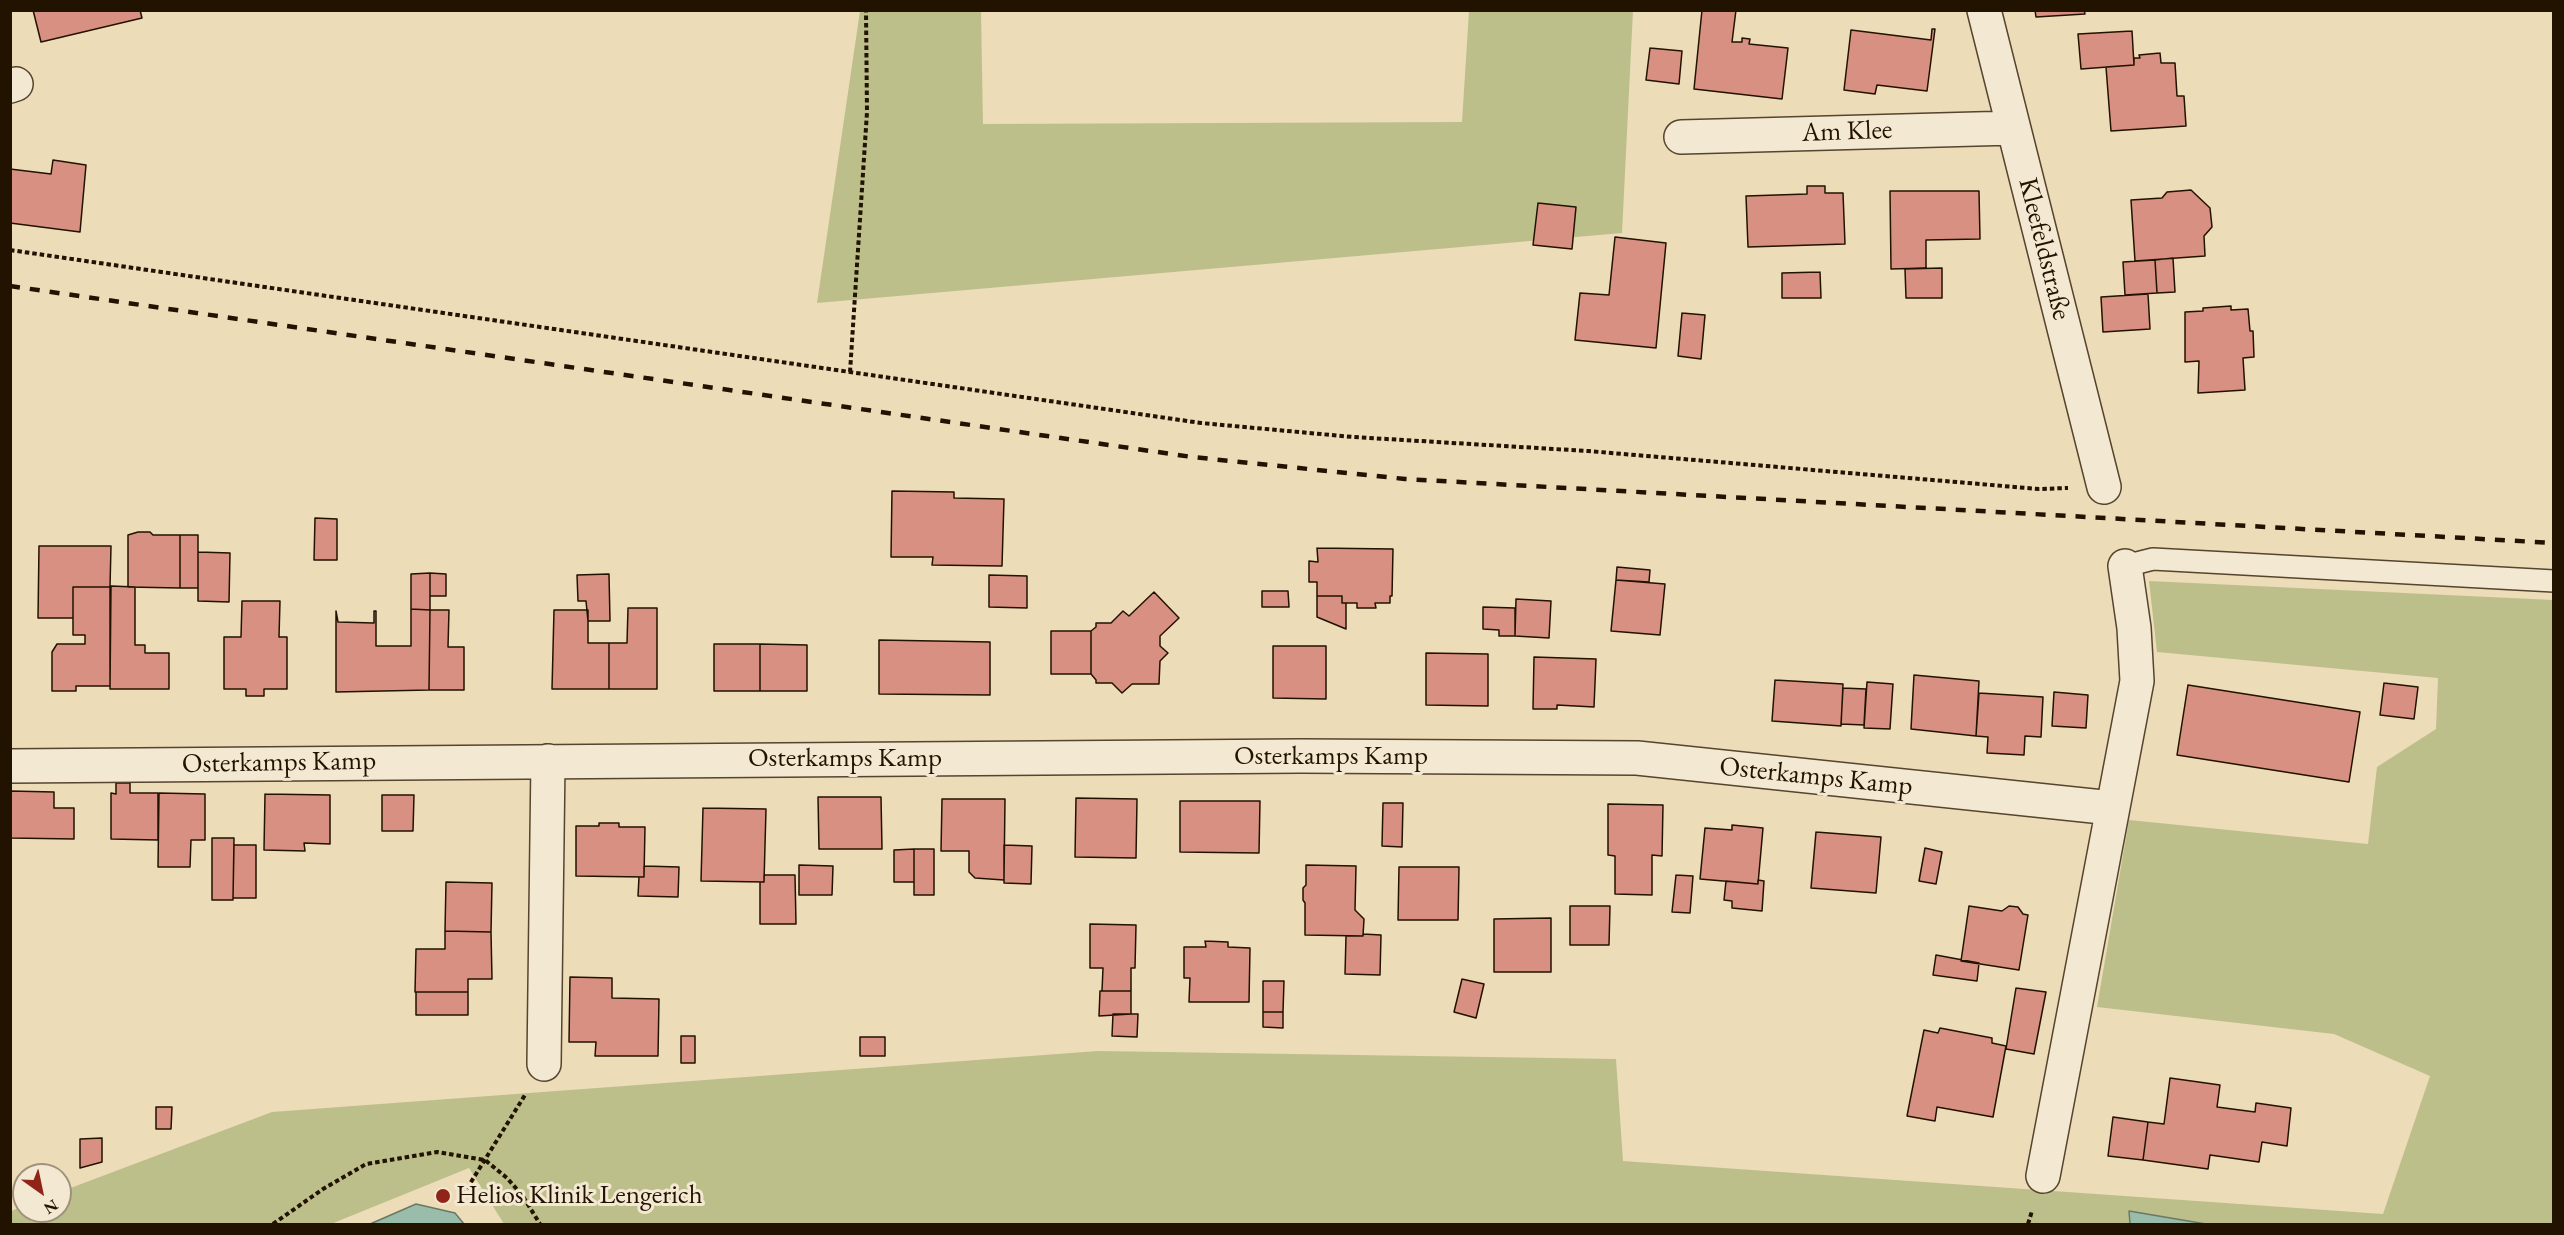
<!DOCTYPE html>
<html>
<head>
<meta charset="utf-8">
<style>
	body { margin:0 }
	#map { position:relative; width:2564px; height:1235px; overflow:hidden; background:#eddcb8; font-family:"EB Garamond",serif }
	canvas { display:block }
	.frame { position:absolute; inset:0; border:12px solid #221200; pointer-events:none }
	.north { position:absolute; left:12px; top:1163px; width:60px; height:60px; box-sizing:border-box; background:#f3e8d1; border:2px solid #9f927d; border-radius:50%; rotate:147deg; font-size:16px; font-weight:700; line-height:24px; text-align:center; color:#221200 }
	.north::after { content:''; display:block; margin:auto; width:21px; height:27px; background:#8f2418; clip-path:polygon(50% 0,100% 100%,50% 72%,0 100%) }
</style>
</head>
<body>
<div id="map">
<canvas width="2564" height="1235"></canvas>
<div class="frame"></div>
<div class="north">N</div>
</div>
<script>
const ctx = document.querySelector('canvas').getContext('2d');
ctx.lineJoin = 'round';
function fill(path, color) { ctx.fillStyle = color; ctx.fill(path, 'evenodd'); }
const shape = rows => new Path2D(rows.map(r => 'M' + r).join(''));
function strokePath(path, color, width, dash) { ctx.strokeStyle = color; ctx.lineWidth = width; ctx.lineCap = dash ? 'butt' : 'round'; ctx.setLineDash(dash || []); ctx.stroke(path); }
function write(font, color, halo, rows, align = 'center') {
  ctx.font = font + ' "EB Garamond",serif'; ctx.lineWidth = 6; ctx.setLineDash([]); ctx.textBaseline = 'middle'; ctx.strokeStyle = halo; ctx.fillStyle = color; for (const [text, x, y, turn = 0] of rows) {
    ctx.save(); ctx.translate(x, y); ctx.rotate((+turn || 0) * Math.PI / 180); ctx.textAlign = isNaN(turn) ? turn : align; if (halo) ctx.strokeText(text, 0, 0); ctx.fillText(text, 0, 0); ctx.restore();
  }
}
fill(shape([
	[860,11,981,11,983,124,1462,122,1469,11,1633,11,1622,233,817,303],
	[2149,581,2553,600,2553,1224,2206,1224,2129,1212,2130,1224,504,1224,469,1168,331,1224,11,1224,11,1211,24,1206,24,1211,60,1211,60,1192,272,1112,1098,1051,1616,1059,1623,1161,2383,1214,2430,1076,2334,1034,2097,1007,2129,820,2368,844,2377,767,2436,729,2438,678,2157,652]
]), '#bdbf8b');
const water = shape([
	[416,1204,455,1213,464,1224,370,1224,416,1204],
	[2129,1211,2206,1224,2130,1224,2129,1211]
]);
fill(water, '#9abcaa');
strokePath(water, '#6a7866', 1.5);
const building = shape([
	[33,10,140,10,142,18,41,42,33,10],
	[1702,10,1736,10,1732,42,1742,42,1742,38,1750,39,1749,44,1788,48,1782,99,1694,89,1702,10],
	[2035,10,2084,10,2085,14,2036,17,2035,10],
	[1932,29,1935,29,1927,91,1877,85,1875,94,1844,90,1851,30,1931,40,1932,29],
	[2132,31,2134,65,2081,69,2078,34,2132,31],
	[1650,48,1682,51,1679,84,1646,80,1650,48],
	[2160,53,2161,63,2175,63,2177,96,2184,96,2186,126,2111,131,2106,67,2134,65,2134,58,2140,58,2139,55,2160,53],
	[53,160,86,165,80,232,10,223,10,169,51,174,53,160],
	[1807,186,1825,186,1825,193,1843,193,1845,244,1748,247,1746,196,1807,194,1807,186],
	[2191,190,2210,208,2212,227,2204,236,2205,256,2135,261,2131,200,2162,198,2167,192,2191,190],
	[1890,191,1979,191,1980,239,1926,240,1926,268,1891,269,1890,191],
	[1538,203,1576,207,1572,249,1533,245,1538,203],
	[1615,237,1666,243,1656,348,1575,340,1580,293,1609,295,1615,237],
	[2173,258,2175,292,2157,293,2155,260,2173,258],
	[2155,260,2157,293,2125,295,2123,262,2155,260],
	[1942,268,1942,298,1906,298,1905,269,1942,268],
	[1820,272,1821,298,1782,298,1782,273,1820,272],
	[2148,294,2150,329,2103,332,2101,297,2148,294],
	[2231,306,2231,310,2248,309,2250,331,2253,331,2254,357,2243,358,2245,390,2198,393,2199,361,2185,362,2185,312,2203,311,2203,308,2231,306],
	[1682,313,1705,315,1701,359,1678,356,1682,313],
	[892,491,954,492,954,498,1004,499,1002,566,932,565,933,557,891,557,892,491],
	[315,518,337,519,337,560,314,560,315,518],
	[138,532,150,532,153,535,180,535,180,588,128,587,128,535,138,532],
	[180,535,198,535,198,588,180,588,180,535],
	[39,546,111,546,110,587,73,587,73,618,38,618,39,546],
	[1317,548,1393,549,1392,596,1390,596,1390,603,1375,603,1376,608,1357,608,1357,603,1342,603,1342,596,1317,596,1317,582,1309,582,1309,561,1318,562,1317,548],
	[198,552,230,553,229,602,198,601,198,552],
	[1617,567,1650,570,1649,582,1616,580,1617,567],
	[430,573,446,574,446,596,430,596,430,573],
	[430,573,430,610,411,609,411,574,430,573],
	[609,574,610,621,588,621,586,601,578,601,577,575,609,574],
	[989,575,1027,576,1027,608,989,607,989,575],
	[1616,580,1665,584,1660,635,1611,631,1616,580],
	[111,586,135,587,135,645,145,645,145,653,169,653,169,689,110,689,111,586],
	[73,587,110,587,110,686,76,686,76,691,52,691,52,652,57,644,85,644,85,635,73,635,73,587],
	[1262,591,1288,591,1289,607,1262,607,1262,591],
	[1154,592,1179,618,1160,636,1160,646,1168,653,1160,661,1159,684,1132,684,1122,693,1112,683,1096,683,1096,680,1091,674,1091,631,1096,627,1096,623,1111,623,1123,611,1129,616,1154,592],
	[1317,596,1342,596,1342,603,1346,603,1346,629,1317,617,1317,596],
	[1516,599,1551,601,1549,638,1515,636,1516,599],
	[242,601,280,601,279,637,287,637,287,689,264,689,264,696,246,696,246,689,224,689,224,637,241,637,242,601],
	[1483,607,1515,608,1515,636,1499,636,1499,630,1483,629,1483,607],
	[628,608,657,608,657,689,609,689,609,643,627,643,628,608],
	[411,609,430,610,429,690,336,692,336,611,338,622,374,623,374,611,376,611,376,646,411,646,411,609],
	[430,610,449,610,448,647,464,647,464,690,429,690,430,610],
	[554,610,588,610,588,643,609,643,609,689,552,689,554,610],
	[1051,631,1091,631,1091,674,1051,674,1051,631],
	[879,640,990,642,990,695,879,694,879,640],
	[714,644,760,644,760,691,714,691,714,644],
	[760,644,807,645,807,691,760,691,760,644],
	[1273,646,1326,646,1326,699,1273,698,1273,646],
	[1426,653,1488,654,1488,706,1426,705,1426,653],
	[1534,657,1596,659,1594,707,1557,705,1557,709,1533,709,1534,657],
	[1914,675,1979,681,1976,736,1911,729,1914,675],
	[1775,680,1843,684,1841,726,1772,721,1775,680],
	[1867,682,1893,684,1890,729,1864,728,1867,682],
	[2384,683,2418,687,2414,719,2380,715,2384,683],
	[2188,685,2360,712,2349,782,2177,755,2188,685],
	[1843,688,1866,689,1864,725,1841,724,1843,688],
	[2054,692,2088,695,2086,728,2052,726,2054,692],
	[1979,693,2043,697,2041,737,2025,736,2024,755,1987,753,1988,737,1976,736,1979,693],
	[116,783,130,783,130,793,158,793,158,840,111,839,111,793,116,794,116,783],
	[10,791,54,792,54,808,74,808,74,839,10,838,10,791],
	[159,793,205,794,205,840,191,840,190,867,158,867,159,793],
	[265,794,330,795,330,844,304,843,305,851,264,850,265,794],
	[382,795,414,795,413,831,382,831,382,795],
	[818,797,881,797,882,849,819,849,818,797],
	[1076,798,1137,799,1136,858,1075,857,1076,798],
	[942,799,1005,799,1004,880,975,878,969,872,969,851,941,851,942,799],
	[1180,801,1260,801,1259,853,1180,852,1180,801],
	[1383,803,1403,803,1402,847,1382,846,1383,803],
	[1608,804,1663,805,1662,856,1652,855,1652,895,1615,894,1615,856,1608,855,1608,804],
	[703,808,766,809,764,882,701,881,703,808],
	[599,823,619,823,619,827,645,827,644,877,576,876,576,826,599,826,599,823],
	[1732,825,1763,828,1758,884,1700,879,1705,828,1732,830,1732,825],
	[1816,832,1881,837,1876,893,1811,888,1816,832],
	[212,838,234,838,233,900,212,900,212,838],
	[234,845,256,845,256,898,233,898,234,845],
	[1004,845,1032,846,1031,884,1004,883,1004,845],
	[1925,848,1942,852,1936,884,1919,881,1925,848],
	[914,849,914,882,894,882,894,850,914,849],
	[914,849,934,849,934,895,914,895,914,849],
	[799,865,833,866,832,895,799,895,799,865],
	[1306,865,1356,866,1355,910,1364,919,1363,936,1305,935,1305,903,1303,900,1303,888,1306,885,1306,865],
	[644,866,679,867,678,897,638,896,639,877,644,877,644,866],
	[1399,867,1459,867,1458,920,1398,920,1399,867],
	[764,875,795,875,796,924,760,924,760,882,764,882,764,875],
	[1676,875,1693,876,1690,913,1672,912,1676,875],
	[1758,880,1764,881,1762,911,1732,908,1732,901,1724,900,1726,881,1758,884,1758,880],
	[446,882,492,883,491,932,445,931,446,882],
	[1570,906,1610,906,1609,945,1570,945,1570,906],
	[1969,906,2002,911,2009,906,2018,907,2023,914,2028,915,2019,970,1961,961,1969,906],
	[1551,918,1551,972,1494,972,1494,919,1551,918],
	[1090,924,1136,925,1135,968,1131,968,1131,991,1102,991,1103,968,1090,968,1090,924],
	[445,931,491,932,492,979,468,979,468,992,415,992,416,949,445,949,445,931],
	[1363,934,1381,935,1380,975,1345,974,1346,936,1363,936,1363,934],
	[1205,941,1228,942,1228,947,1250,948,1249,1002,1189,1002,1190,978,1184,978,1184,947,1206,947,1205,941],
	[1936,955,1979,963,1977,981,1933,975,1936,955],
	[570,977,612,978,612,998,659,999,658,1056,595,1056,596,1042,569,1042,570,977],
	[1462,979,1484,984,1476,1018,1454,1012,1462,979],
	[1263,981,1284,981,1283,1012,1263,1012,1263,981],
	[2016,988,2046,992,2034,1054,2006,1049,2016,988],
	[1100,991,1131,991,1131,1014,1099,1016,1100,991],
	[416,992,468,992,468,1015,416,1015,416,992],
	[1263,1012,1283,1012,1283,1028,1263,1027,1263,1012],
	[1113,1014,1138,1014,1137,1037,1112,1036,1113,1014],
	[1940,1028,1992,1038,1992,1043,2006,1046,1993,1117,1937,1107,1935,1121,1907,1116,1924,1030,1938,1033,1940,1028],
	[681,1036,695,1036,695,1063,681,1063,681,1036],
	[860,1037,885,1037,885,1056,860,1056,860,1037],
	[2170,1078,2220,1085,2217,1107,2255,1112,2256,1103,2291,1108,2287,1146,2262,1142,2259,1162,2210,1155,2208,1169,2143,1160,2148,1122,2164,1124,2170,1078],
	[156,1107,172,1107,171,1129,156,1129,156,1107],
	[2113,1117,2148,1122,2143,1160,2108,1156,2113,1117],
	[102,1138,102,1162,80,1168,80,1139,102,1138]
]);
fill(building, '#d89082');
strokePath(building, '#221200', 1.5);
const lane = shape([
	[2125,566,2153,559,2554,581]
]);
const street = shape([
	[1984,10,2104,487],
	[10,86,16,84],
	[1681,137,2013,128],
	[10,766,1300,756,1637,758,2112,808],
	[544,1064,548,761],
	[2043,1176,2137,681,2134,628,2125,566]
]);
strokePath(lane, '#55442e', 24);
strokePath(street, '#55442e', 36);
strokePath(shape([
	[10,250,1201,423,1353,437,1588,451,2039,489,2068,488],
	[850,372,867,112,866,10],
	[463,1195,525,1095],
	[273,1224,323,1189,366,1164,437,1152,485,1160,507,1178,522,1195,540,1224],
	[2028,1224,2032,1211]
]), '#221200', 4, [4.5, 3]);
strokePath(lane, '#f3e8d1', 21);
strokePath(street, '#f3e8d1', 33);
strokePath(shape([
	[10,286,1192,457,1405,479,2554,543]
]), '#221200', 4.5, [10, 10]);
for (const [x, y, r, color] of [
	[443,1196,8,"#8f2418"]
]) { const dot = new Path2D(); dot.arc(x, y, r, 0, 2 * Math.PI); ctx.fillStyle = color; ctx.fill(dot); strokePath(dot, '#f3e8d1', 2); }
write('27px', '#221200', '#f3e8d1', [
	["Am Klee",1847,132,-2],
	["Kleefeldstraße",2044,249,76],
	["Osterkamps Kamp",1331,757],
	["Osterkamps Kamp",845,759],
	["Osterkamps Kamp",279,763,-1],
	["Osterkamps Kamp",1816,777,6]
]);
write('27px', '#221200', '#f3e8d1', [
	["Helios Klinik Lengerich",456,1196]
], 'left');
</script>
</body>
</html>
